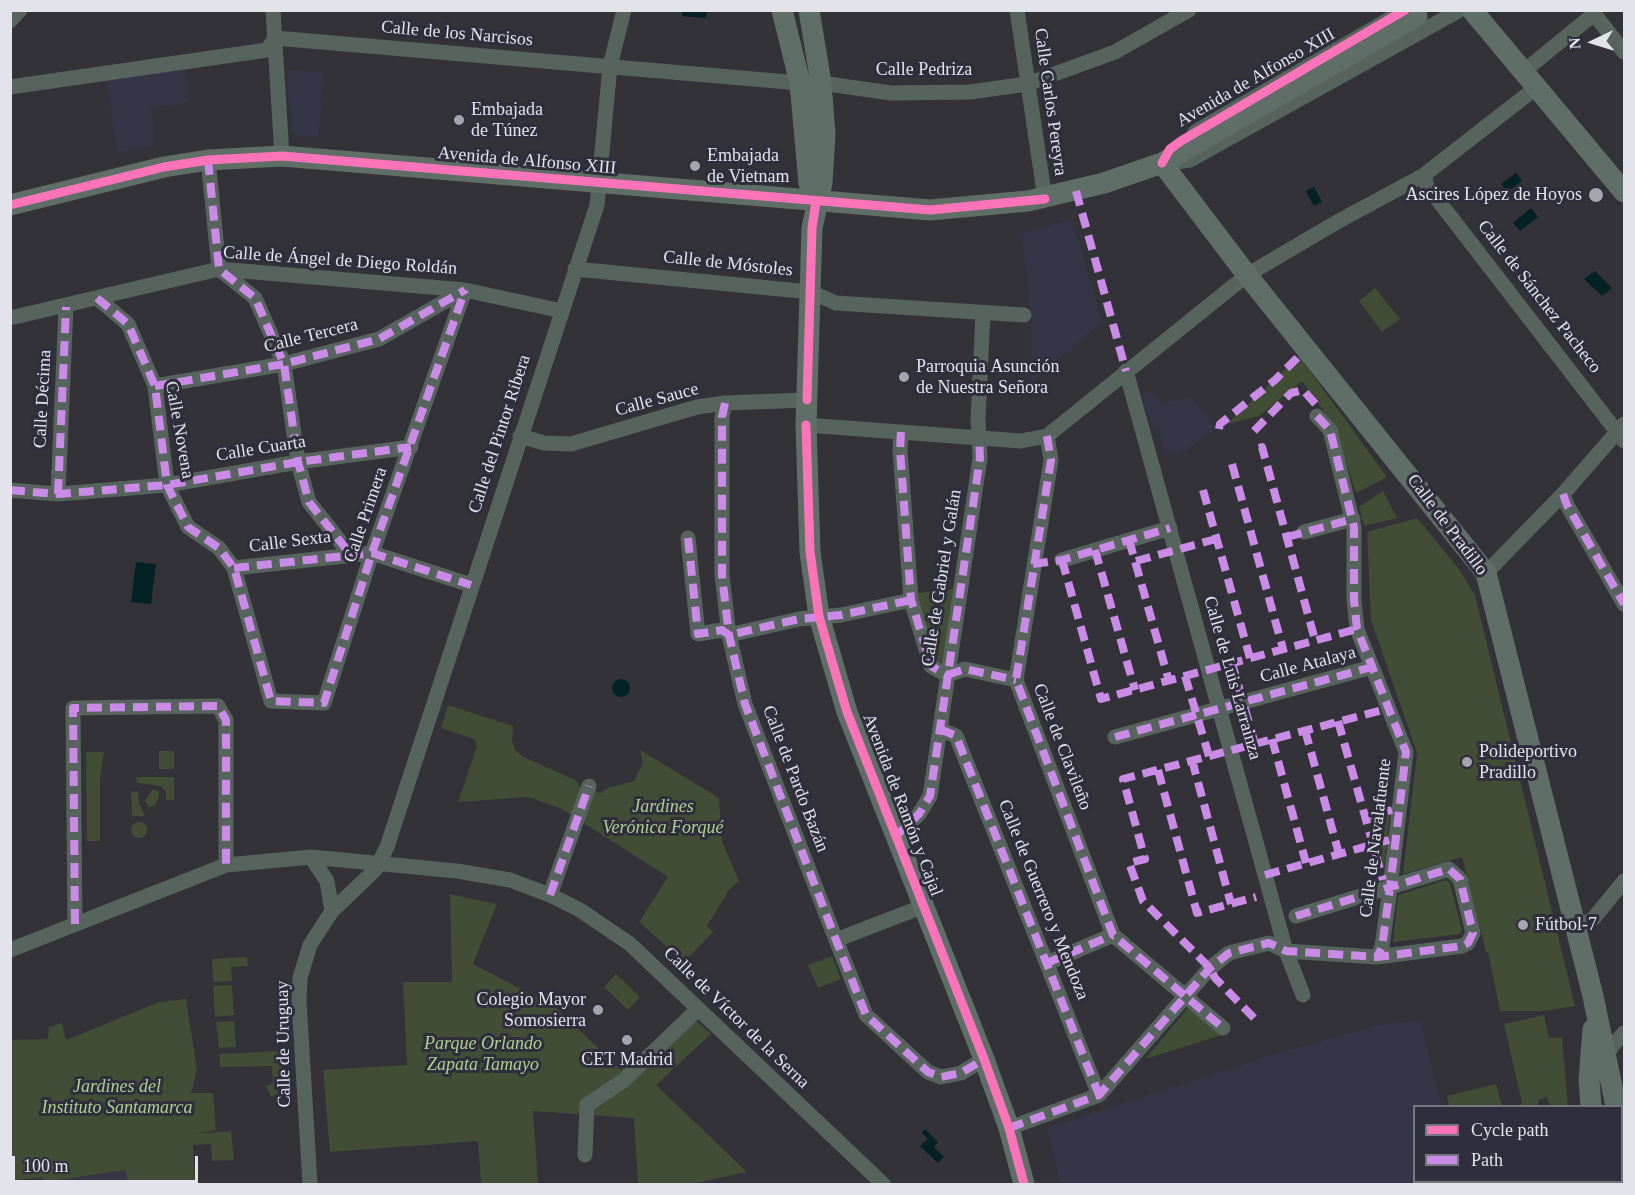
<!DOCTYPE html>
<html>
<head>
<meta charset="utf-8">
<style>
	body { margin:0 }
	#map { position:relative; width:1635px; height:1195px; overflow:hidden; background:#323238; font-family:"Times New Roman",serif }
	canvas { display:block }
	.frame { position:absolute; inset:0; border:12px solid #e3e3ec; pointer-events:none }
	.legend { position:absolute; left:1413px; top:1105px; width:210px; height:78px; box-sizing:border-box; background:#2e2e3c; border:2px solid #767682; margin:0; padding:8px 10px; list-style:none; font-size:18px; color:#e3e3ec }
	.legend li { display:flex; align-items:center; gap:12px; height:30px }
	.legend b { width:30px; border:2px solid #767682 }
	.north { position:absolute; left:1563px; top:12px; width:60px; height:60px; -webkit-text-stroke:4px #2e2e3c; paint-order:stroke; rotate:266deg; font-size:16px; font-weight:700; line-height:24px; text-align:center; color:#e3e3ec }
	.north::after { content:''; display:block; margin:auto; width:21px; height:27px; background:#e3e3ec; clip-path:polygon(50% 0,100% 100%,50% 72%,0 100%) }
	.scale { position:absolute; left:12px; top:1156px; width:186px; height:27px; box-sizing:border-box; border:3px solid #e3e3ec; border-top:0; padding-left:8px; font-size:18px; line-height:21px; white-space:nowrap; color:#e3e3ec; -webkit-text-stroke:4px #2e2e3c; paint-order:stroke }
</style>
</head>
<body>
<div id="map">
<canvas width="1635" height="1195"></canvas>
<div class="frame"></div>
<ul class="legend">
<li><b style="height:8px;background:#fb73b8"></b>Cycle path</li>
<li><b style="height:8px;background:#ca8be6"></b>Path</li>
</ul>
<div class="north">N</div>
<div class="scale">100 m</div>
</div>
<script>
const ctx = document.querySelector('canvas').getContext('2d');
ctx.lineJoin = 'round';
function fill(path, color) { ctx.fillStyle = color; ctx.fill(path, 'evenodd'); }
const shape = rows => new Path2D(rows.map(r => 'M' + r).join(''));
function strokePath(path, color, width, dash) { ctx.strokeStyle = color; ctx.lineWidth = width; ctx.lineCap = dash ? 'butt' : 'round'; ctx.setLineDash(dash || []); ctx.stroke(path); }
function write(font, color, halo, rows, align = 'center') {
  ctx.font = font + ' "Times New Roman",serif'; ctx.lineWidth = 6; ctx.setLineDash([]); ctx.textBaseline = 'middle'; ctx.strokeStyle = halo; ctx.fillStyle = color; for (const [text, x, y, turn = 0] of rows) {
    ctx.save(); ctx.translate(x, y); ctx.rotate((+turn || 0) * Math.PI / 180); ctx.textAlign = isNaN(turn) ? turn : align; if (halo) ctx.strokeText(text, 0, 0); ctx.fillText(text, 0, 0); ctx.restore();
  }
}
fill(shape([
	[186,69,189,102,151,108,155,145,117,153,107,80],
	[286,70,324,73,318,137,297,135,292,131],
	[1072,219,1102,322,1030,384,1031,319,1022,233],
	[1152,392,1162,403,1191,397,1217,428,1176,457,1174,452,1165,454,1158,427,1152,428,1142,394],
	[1420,1020,1442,1106,1414,1106,1414,1182,1461,1182,1461,1184,1060,1184,1047,1128,1284,1051,1375,1026],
	[127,1170,127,1184,41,1184,41,1182]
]), '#353547');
fill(shape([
	[1375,288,1400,319,1382,332,1359,301],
	[1299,356,1387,477,1356,493,1334,425,1302,381,1259,416,1227,424],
	[1383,491,1397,518,1364,526,1359,507],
	[1417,518,1459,569,1475,595,1575,1006,1543,1011,1500,1011,1488,952,1486,952,1462,857,1403,874,1417,753,1371,620,1367,532],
	[953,589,943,662,935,661,917,593],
	[448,705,513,726,512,741,515,750,522,756,577,781,579,786,601,793,608,788,634,781,643,763,640,750,719,798,722,841,739,881,729,890,707,926,713,932,684,962,639,922,668,877,562,809,528,797,458,802,477,746,474,739,441,728],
	[159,751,174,751,174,769,159,769],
	[86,752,104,752,100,778,100,841,87,841],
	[136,777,174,777,174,800,166,800,166,792,161,786,137,783],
	[153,789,159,792,159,796,155,806,149,807,145,800],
	[138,791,139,803,145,816,132,816,131,792],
	[1390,813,1387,838,1375,841,1370,820],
	'131 830a8 8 0 1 1 16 0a8 8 0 1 1-16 0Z',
	[1387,843,1384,867,1383,869,1377,846],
	[1446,880,1450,883,1462,930,1460,934,1393,942,1398,895],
	[450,894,497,904,473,964,554,1006,621,1070,687,1013,711,1034,656,1085,747,1172,692,1184,638,1184,634,1118,533,1111,538,1184,481,1184,478,1141,330,1152,323,1070,407,1065,403,982,452,982],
	[832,956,841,979,818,988,808,965],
	[247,957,248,966,231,967,232,981,213,982,212,959],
	[616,974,640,997,628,1010,604,987],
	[232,985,234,1015,215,1017,213,986],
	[186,999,197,1070,191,1093,213,1093,216,1130,192,1134,231,1131,234,1160,212,1161,211,1144,193,1145,195,1184,127,1184,126,1170,44,1182,41,1177,11,1181,11,1040,48,1039,49,1027,62,1023,66,1040,159,1002],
	[1189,1007,1222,1035,1145,1059],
	[1544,1015,1549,1038,1562,1037,1568,1106,1550,1106,1547,1097,1538,1100,1539,1106,1519,1106,1522,1103,1504,1024],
	[234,1021,236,1047,219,1048,216,1022],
	[280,1051,283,1091,281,1095,271,1096,266,1086,273,1083,272,1066,220,1067,219,1054],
	[1496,1084,1502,1106,1449,1106,1447,1096]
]), '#414d35');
fill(shape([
	[682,11,707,11,706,18,682,16],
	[1516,173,1522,181,1507,192,1501,184],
	[1314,187,1322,202,1314,206,1306,191],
	[1531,208,1538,217,1520,231,1513,223],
	[1595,271,1612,288,1602,296,1584,279],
	[136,562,156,564,151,604,131,602],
	'612 688a9 9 0 1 1 18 0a9 9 0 1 1-18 0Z',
	[925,1129,938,1142,934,1147,944,1157,938,1163,920,1146,928,1139,922,1133]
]), '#042123');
strokePath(shape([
	[273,10,282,156],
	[1017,10,1045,199],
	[1591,10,1624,52],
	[10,21,20,10],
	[1524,71,1594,14],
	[821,83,891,93,970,92,1027,84,1115,52,1189,10],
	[10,87,267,50,275,38,800,83],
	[1195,132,1405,10],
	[208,160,219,269,255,298,284,364,298,462,309,502,350,554],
	[1169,163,1190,160,1460,10],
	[1424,175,1427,186,1624,441],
	[575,269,811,292,836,303,1024,315],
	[97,298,128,324,155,386,167,485,188,527,219,548,234,568,271,701,324,703,372,553,465,290],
	[10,318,219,269,465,290,562,311],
	[1126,371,1286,951,1303,995],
	[155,386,284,364,379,339,465,290],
	[725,403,722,417,722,575,729,635,745,704,836,940,866,1015,928,1072,941,1077,961,1073,984,1059],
	[1317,416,1330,430,1354,527,1354,600,1357,629,1406,752,1390,888,1382,947,1377,957],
	[806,425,1021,441,1047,436,1247,275,1337,222,1424,175,1537,87],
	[901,432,900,450,911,600,931,666,947,675],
	[520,436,544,443,571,444,697,407,725,403,807,400],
	[1047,436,1051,460,1016,680,1113,935,1223,1028],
	[10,490,58,494,167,485,298,462,411,447],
	[58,494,66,307],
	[1563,494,1567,505,1624,604],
	[1304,532,1353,519],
	[688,538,698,634,722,630,729,635,799,619,841,615,911,600],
	[1062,560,1170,528],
	[234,568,372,553,471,585],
	[1486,573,1563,494,1624,424],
	[947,675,965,669,1016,680],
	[940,729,956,736,1099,1095],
	[1115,737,1372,667],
	[896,836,919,814,930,796,980,458,978,419,983,313],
	[311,857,327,881,332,911],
	[550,895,589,786],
	[75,924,73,708,218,706,226,720,226,865],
	[1575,927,1593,919,1624,881],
	[836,940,924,906],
	[10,950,226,865,311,857,457,871,510,880,550,895,580,910,630,944,883,1184],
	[1047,963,1113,935],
	[1607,1056,1612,1046,1624,1033],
	[1009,1128,1099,1095,1210,968,1229,953,1269,943,1286,951,1377,957,1462,946,1468,943,1473,933,1460,879,1449,869,1296,916],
	[585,1155,587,1105,624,1080,698,1009],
	[310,1184,299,1001,300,978,310,945,332,911,375,870,387,847,597,205,610,66,624,10]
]), '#57645e', 15);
strokePath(shape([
	[782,10,800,83,809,183,815,198],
	[809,10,821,83,825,134,822,183,812,228,806,425,810,552,819,616,847,712,984,1059,1009,1128,1024,1184],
	[1472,10,1624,192],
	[1162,163,1247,275,1486,573,1593,996,1616,1106],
	[10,205,164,167,208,160,282,156,930,210,1028,201,1104,183,1162,163,1417,16],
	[1591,1106,1589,1080,1593,1029],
	[1622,1129,1624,1139],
	[1622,1157,1624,1156],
	[1550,1184,1557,1182]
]), '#606e68', 21);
strokePath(shape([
	[208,160,219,269,255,298,284,364,298,462,309,502,350,554],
	[1076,191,1126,371],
	[97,298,128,324,155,386,167,485,188,527,219,548,234,568,271,701,324,703,372,553,465,290],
	[155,386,284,364,379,339,465,290],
	[725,403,722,417,722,575,729,635,745,704,836,940,866,1015,928,1072,941,1077,961,1073,984,1059],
	[1317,416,1330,430,1354,527,1354,600,1357,629,1406,752,1390,888,1382,947,1377,957],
	[1219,429,1220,424,1275,380,1302,353],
	[1254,431,1291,393,1303,390,1319,408],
	[901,432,900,450,911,600,931,666,947,675],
	[1047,436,1051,460,1016,680,1113,935,1223,1028],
	[1259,448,1262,447,1315,640],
	[1232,464,1283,649],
	[10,490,58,494,167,485,298,462,411,447],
	[1203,490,1250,658],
	[58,494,66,307],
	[1563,494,1567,505,1624,604],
	[1287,537,1353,519],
	[688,538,698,634,722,630,729,635,799,619,841,615,911,600],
	[1129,540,1169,681],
	[1095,550,1135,690],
	[1062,560,1101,699,1357,629],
	[1136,561,1216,539],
	[1033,564,1062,560,1170,528],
	[234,568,372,553,471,585],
	[1232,663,1255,744],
	[947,675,965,669,1016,680],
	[1185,676,1209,756],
	[1338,721,1383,880],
	[940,729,956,736,1099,1095],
	[1305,730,1339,854],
	[1115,737,1372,667],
	[1272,739,1306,863],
	[1192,760,1231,904],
	[1158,770,1197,913,1256,897],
	[1365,817,1392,810],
	[896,836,919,814,930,796,980,458,979,439],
	[1265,875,1389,840],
	[550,895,589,786],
	[75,924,73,708,218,706,226,720,226,865],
	[1047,963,1113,935],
	[1254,1018,1215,978,1210,968,1143,901,1129,863,1145,859,1123,779,1390,708],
	[1009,1128,1099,1095,1210,968,1229,953,1269,943,1286,951,1377,957,1462,946,1468,943,1473,933,1460,879,1449,869,1296,916]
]), '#ca8be6', 8, [15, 8]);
strokePath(shape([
	[1162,163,1170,149,1181,141,1405,10],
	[10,205,164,167,208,160,282,156,930,210,1045,199],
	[807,400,812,228,816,201],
	[806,425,810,552,819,616,831,658,847,712,984,1059,1009,1128,1024,1184]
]), '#fb73b8', 9);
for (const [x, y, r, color] of [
	[459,120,6,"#a5a5ad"],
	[695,166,6,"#a5a5ad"],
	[1596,195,8,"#a5a5ad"],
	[904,377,6,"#a5a5ad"],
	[1467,762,6,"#a5a5ad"],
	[1523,925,6,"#a5a5ad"],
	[598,1010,6,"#a5a5ad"],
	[627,1040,6,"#a5a5ad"]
]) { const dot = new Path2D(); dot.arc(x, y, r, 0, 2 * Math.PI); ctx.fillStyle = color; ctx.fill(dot); strokePath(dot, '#2e2e3c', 2); }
write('18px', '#e3e3ec', '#2e2e3c', [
	["Calle de los Narcisos",457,34,5],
	["Calle Pedriza",924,70],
	["Avenida de Alfonso XIII",1256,78,-30],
	["Calle Carlos Pereyra",1050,102,82],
	["Avenida de Alfonso XIII",527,161,5],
	["Calle de Ángel de Diego Roldán",340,261,4],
	["Calle de Móstoles",728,264,6],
	["Calle de Sánchez Pacheco",1539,297,52],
	["Calle Tercera",311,336,-14],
	["Calle Décima",43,399,-87],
	["Calle Sauce",657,400,-15],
	["Calle Novena",179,430,80],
	["Calle del Pintor Ribera",500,434,-72],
	["Calle Cuarta",261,449,-9],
	["Calle Primera",366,515,-71],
	["Calle de Pradillo",1447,525,53],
	["Calle Sexta",290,542,-7],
	["Calle de Gabriel y Galán",942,578,-81],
	["Calle Atalaya",1308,665,-15],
	["Calle de Luis Larrainza",1232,678,74],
	["Calle de Clavileño",1062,747,69],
	["Calle de Pardo Bazán",795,779,69],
	["Avenida de Ramón y Cajal",902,805,69],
	["Calle de Navalafuente",1376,838,-83],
	["Calle de Guerrero y Mendoza",1043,900,68],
	["Calle de Víctor de la Serna",736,1018,44],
	["Calle de Uruguay",284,1044,-91]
]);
write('18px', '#e3e3ec', '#2e2e3c', [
	["Embajada",471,110],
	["de Túnez",471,131],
	["Embajada",707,156],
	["de Vietnam",707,177],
	["Ascires López de Hoyos",1582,195,"right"],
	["Parroquia Asunción",916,367],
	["de Nuestra Señora",916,388],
	["Polideportivo",1479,752],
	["Pradillo",1479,773],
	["Fútbol-7",1535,925],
	["Colegio Mayor",586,1000,"right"],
	["Somosierra",586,1021,"right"],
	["CET Madrid",627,1060,"center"]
], 'left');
write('italic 18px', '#b0d090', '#2e2e3c', [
	["Jardines",663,807],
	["Verónica Forqué",663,828],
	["Parque Orlando",483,1044],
	["Zapata Tamayo",483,1065],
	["Jardines del",117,1087],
	["Instituto Santamarca",117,1108]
]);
</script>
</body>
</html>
